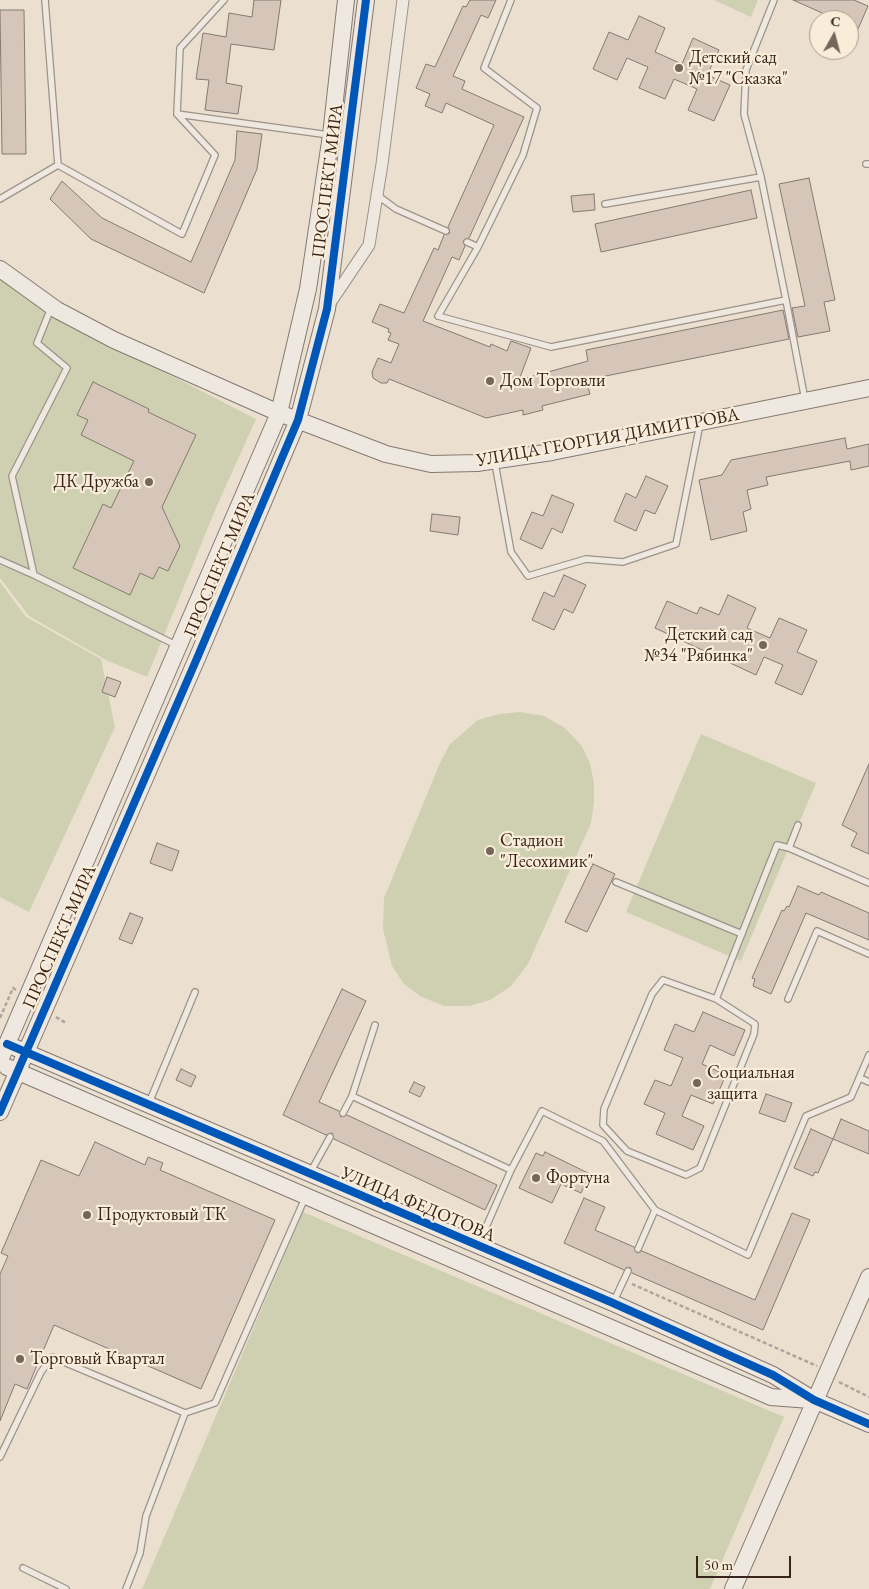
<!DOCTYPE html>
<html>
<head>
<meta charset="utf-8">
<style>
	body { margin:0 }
	#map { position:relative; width:869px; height:1589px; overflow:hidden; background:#ebdfcf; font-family:"EB Garamond",serif }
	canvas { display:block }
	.north { position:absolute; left:809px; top:10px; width:50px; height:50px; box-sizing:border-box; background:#f9ecd9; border:1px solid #ab9c8d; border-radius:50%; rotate:7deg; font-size:14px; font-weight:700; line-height:20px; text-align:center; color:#37251b }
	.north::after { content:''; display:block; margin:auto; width:18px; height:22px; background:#76665a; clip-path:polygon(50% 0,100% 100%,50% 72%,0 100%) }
	.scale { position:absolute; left:696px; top:1556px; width:95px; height:22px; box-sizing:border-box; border:2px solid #37251b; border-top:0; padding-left:6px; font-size:15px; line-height:18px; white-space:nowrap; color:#37251b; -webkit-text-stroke:4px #f9ecd9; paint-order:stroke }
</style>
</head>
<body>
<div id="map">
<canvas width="869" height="1589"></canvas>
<div class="north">С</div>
<div class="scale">50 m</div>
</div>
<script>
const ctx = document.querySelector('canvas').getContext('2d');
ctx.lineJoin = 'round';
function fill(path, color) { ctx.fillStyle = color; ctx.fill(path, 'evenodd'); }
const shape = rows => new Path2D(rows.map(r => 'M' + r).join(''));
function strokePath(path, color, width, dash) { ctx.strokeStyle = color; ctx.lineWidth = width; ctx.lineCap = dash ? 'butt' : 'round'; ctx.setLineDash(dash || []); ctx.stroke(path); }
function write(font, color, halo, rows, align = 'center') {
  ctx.font = font + ' "EB Garamond",serif'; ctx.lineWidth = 4.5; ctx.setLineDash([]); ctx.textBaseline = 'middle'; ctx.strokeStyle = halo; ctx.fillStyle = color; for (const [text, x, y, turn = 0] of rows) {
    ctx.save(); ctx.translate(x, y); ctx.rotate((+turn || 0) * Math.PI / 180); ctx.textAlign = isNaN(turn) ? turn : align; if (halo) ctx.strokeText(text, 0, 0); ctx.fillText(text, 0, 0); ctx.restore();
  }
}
fill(shape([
	[714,0,758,0,751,17],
	[0,275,57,317,256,419,216,508,147,677,106,660,29,616,0,578],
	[0,582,26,617,101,659,115,727,29,912,0,897],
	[520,712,544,716,565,728,582,746,590,764,594,783,594,803,591,823,528,964,510,987,490,1000,469,1006,444,1006,420,996,404,984,392,966,383,929,384,898,440,763,450,744,478,720,499,714],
	[701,734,816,783,741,961,626,912],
	[303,1212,784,1417,710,1589,142,1589]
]), '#ced0b1');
const building = shape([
	[254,0,281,0,274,50,231,44,226,83,242,86,238,114,205,110,209,80,196,79,203,33,226,37,229,13,252,17,254,0],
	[470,0,496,0,488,18,481,15,453,76,465,81,462,89,524,117,469,238,463,241,465,246,459,260,452,257,423,321,490,347,491,344,507,351,511,341,531,348,519,380,588,361,586,350,783,310,789,339,586,380,590,394,542,406,543,410,523,415,523,410,486,418,389,379,387,383,381,383,373,378,372,372,378,358,391,363,399,344,388,340,391,333,388,332,389,329,372,322,380,304,404,313,434,248,438,250,444,235,450,233,448,227,494,125,446,103,442,113,425,106,430,94,416,88,426,64,435,67,463,6,466,7,470,0],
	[793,0,854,0,868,6,858,29,849,25,849,20,838,20,793,0],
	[0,10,24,10,26,154,2,154,0,10],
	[639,16,665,28,655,52,682,64,693,38,719,50,707,75,730,85,714,121,688,110,697,89,674,79,665,99,639,88,648,67,627,58,617,80,593,69,609,32,628,40,639,16],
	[237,131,262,134,257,169,204,293,91,239,50,199,62,181,102,218,191,262,235,160,237,131],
	[809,178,835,300,824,302,830,331,798,337,792,308,805,306,779,184,809,178],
	[751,190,757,218,601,252,595,224,751,190],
	[594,194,595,210,573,212,571,196,594,194],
	[93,382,149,409,148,412,196,435,162,507,180,546,168,571,159,567,153,579,140,573,130,595,73,568,103,504,111,508,134,461,81,435,88,420,77,415,93,382],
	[845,438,847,449,869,444,869,466,851,470,850,461,766,477,768,485,747,490,751,509,743,512,747,531,711,540,699,480,722,475,731,460,845,438],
	[646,476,668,486,655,514,645,510,636,531,614,521,626,493,636,498,646,476],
	[552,495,574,504,562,533,552,528,542,549,520,539,532,512,543,516,552,495],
	[432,514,460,517,458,535,430,531,432,514],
	[564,575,586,585,573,613,564,609,554,630,532,620,544,592,554,597,564,575],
	[728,595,756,608,747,628,770,638,779,618,807,630,797,652,817,661,802,695,775,683,783,665,764,657,756,675,655,628,667,601,697,614,700,607,719,615,728,595],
	[107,677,121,682,115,697,102,692,107,677],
	[869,764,869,854,851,846,857,833,842,825,869,764],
	[157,843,179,851,172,871,150,863,157,843],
	[593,864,615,874,587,932,565,922,593,864],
	[798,886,819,895,821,892,869,913,869,940,806,913,771,994,753,986,755,979,752,978,782,910,784,911,787,906,789,907,798,886],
	[130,913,143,918,132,944,119,939,130,913],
	[342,989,366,1001,319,1102,339,1111,341,1117,347,1115,497,1185,485,1210,334,1139,332,1133,326,1135,283,1115,342,989],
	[703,1012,745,1030,734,1056,710,1045,702,1064,726,1075,713,1104,691,1095,682,1116,704,1126,693,1150,656,1134,665,1113,644,1104,655,1080,671,1086,683,1058,664,1050,675,1024,694,1032,703,1012],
	[181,1069,196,1076,191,1087,176,1080,181,1069],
	[414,1082,425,1087,420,1097,409,1092,414,1082],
	[766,1094,792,1103,785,1122,759,1113,766,1094],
	[841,1119,869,1131,869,1154,833,1139,841,1119],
	[811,1129,833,1139,818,1173,815,1172,813,1176,794,1168,811,1129],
	[95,1142,145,1165,148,1157,163,1163,160,1170,275,1220,201,1389,54,1325,27,1389,15,1384,0,1421,0,1274,8,1256,1,1253,41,1160,79,1176,95,1142],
	[545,1152,590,1174,581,1193,561,1184,552,1203,519,1188,536,1153,543,1156,545,1152],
	[584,1198,605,1207,595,1230,634,1247,637,1253,642,1251,755,1300,792,1213,810,1220,763,1330,632,1273,630,1267,624,1270,564,1243,584,1198]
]);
fill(building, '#d6c6ba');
strokePath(building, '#837a71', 1);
const lane = shape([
	[45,0,58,165],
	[177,114,329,135],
	[866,164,869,164],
	[761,177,744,114,746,70,774,0],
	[377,195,396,209,446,231],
	[0,199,58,165,182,234,215,155,177,114,180,48,224,0],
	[605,204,761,177,786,300],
	[467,242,478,247,438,316,551,347,786,300,805,400],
	[478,247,523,155,537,108,484,68,511,0],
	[51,308,37,343,67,368,12,476,34,575,176,645],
	[495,463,511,552,528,576,586,559,623,562,676,544,700,424],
	[0,560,34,575],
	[789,848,798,825],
	[616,882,742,934],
	[663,980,716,999,755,1024,754,1034,700,1168,686,1175,627,1151,603,1125,604,1109,652,994,663,980],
	[716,999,777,845,789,848,869,883],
	[788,999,817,931,869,954],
	[860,1078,869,1082],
	[352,1096,375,1025],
	[149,1103,195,992],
	[343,1113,352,1096,511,1170,542,1111,603,1141,655,1210],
	[310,1173,330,1137],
	[479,1243,511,1170],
	[638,1249,655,1210,748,1255,806,1116,851,1097,869,1055],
	[614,1301,628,1271],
	[0,1457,41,1372,52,1357,185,1413,215,1403,305,1198],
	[23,1568,66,1589],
	[126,1589,140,1553,146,1516,185,1413]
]);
const street = shape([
	[330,303,369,245,382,164,403,0]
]);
const secondary = shape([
	[0,269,57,310,114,340,279,413,386,454,431,464,477,463,552,452,869,388],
	[16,1048,613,1303,773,1375,814,1400,869,1424],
	[0,1060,279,413,308,289,331,135,346,0],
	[7,1067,771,1397,810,1400],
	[0,1112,198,656,298,420,327,309,366,0],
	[733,1589,869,1277]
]);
strokePath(lane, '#9c9389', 8);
strokePath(street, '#9c9389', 13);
strokePath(secondary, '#837a71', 18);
strokePath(shape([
	[56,1017,66,1023],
	[0,1018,13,988,16,990],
	[632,1284,817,1366],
	[839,1382,869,1397]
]), '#aca69f', 2.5, [4, 2.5]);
strokePath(lane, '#eee8e0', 5.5);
strokePath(street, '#eee8e0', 11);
strokePath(secondary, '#eee8e0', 16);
strokePath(shape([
	[7,1044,613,1303,773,1375,814,1400,869,1424],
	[0,1112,198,656,298,420,327,309,366,0]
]), '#0057b8', 8);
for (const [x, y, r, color] of [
	[679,68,5,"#76665a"],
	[490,381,5,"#76665a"],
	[149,482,5,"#76665a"],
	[763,645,5,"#76665a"],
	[490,851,5,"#76665a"],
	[697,1083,5,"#76665a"],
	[536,1178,5,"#76665a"],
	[87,1215,5,"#76665a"],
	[20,1359,5,"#76665a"]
]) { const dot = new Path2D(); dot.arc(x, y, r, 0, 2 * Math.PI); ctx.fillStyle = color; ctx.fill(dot); strokePath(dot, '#f9ecd9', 2); }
write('18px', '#37251b', '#f9ecd9', [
	["Детский сад",689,58],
	["№17 \"Сказка\"",689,79],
	["Дом Торговли",500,381],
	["ДК Дружба",139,482,"right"],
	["Детский сад",753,635,"right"],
	["№34 \"Рябинка\"",753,656,"right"],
	["Стадион",500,841],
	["\"Лесохимик\"",500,862],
	["Социальная",707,1073],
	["защита",707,1094],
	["Фортуна",546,1178],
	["Продуктовый ТК",97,1215],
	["Торговый Квартал",30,1359]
], 'left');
write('18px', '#37251b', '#f9ecd9', [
	["ПРОСПЕКТ МИРА",328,181,-83],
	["УЛИЦА ГЕОРГИЯ ДИМИТРОВА",608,438,-10],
	["ПРОСПЕКТ МИРА",220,565,-67],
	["ПРОСПЕКТ МИРА",60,937,-66],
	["УЛИЦА ФЕДОТОВА",418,1205,23]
]);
</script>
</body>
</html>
